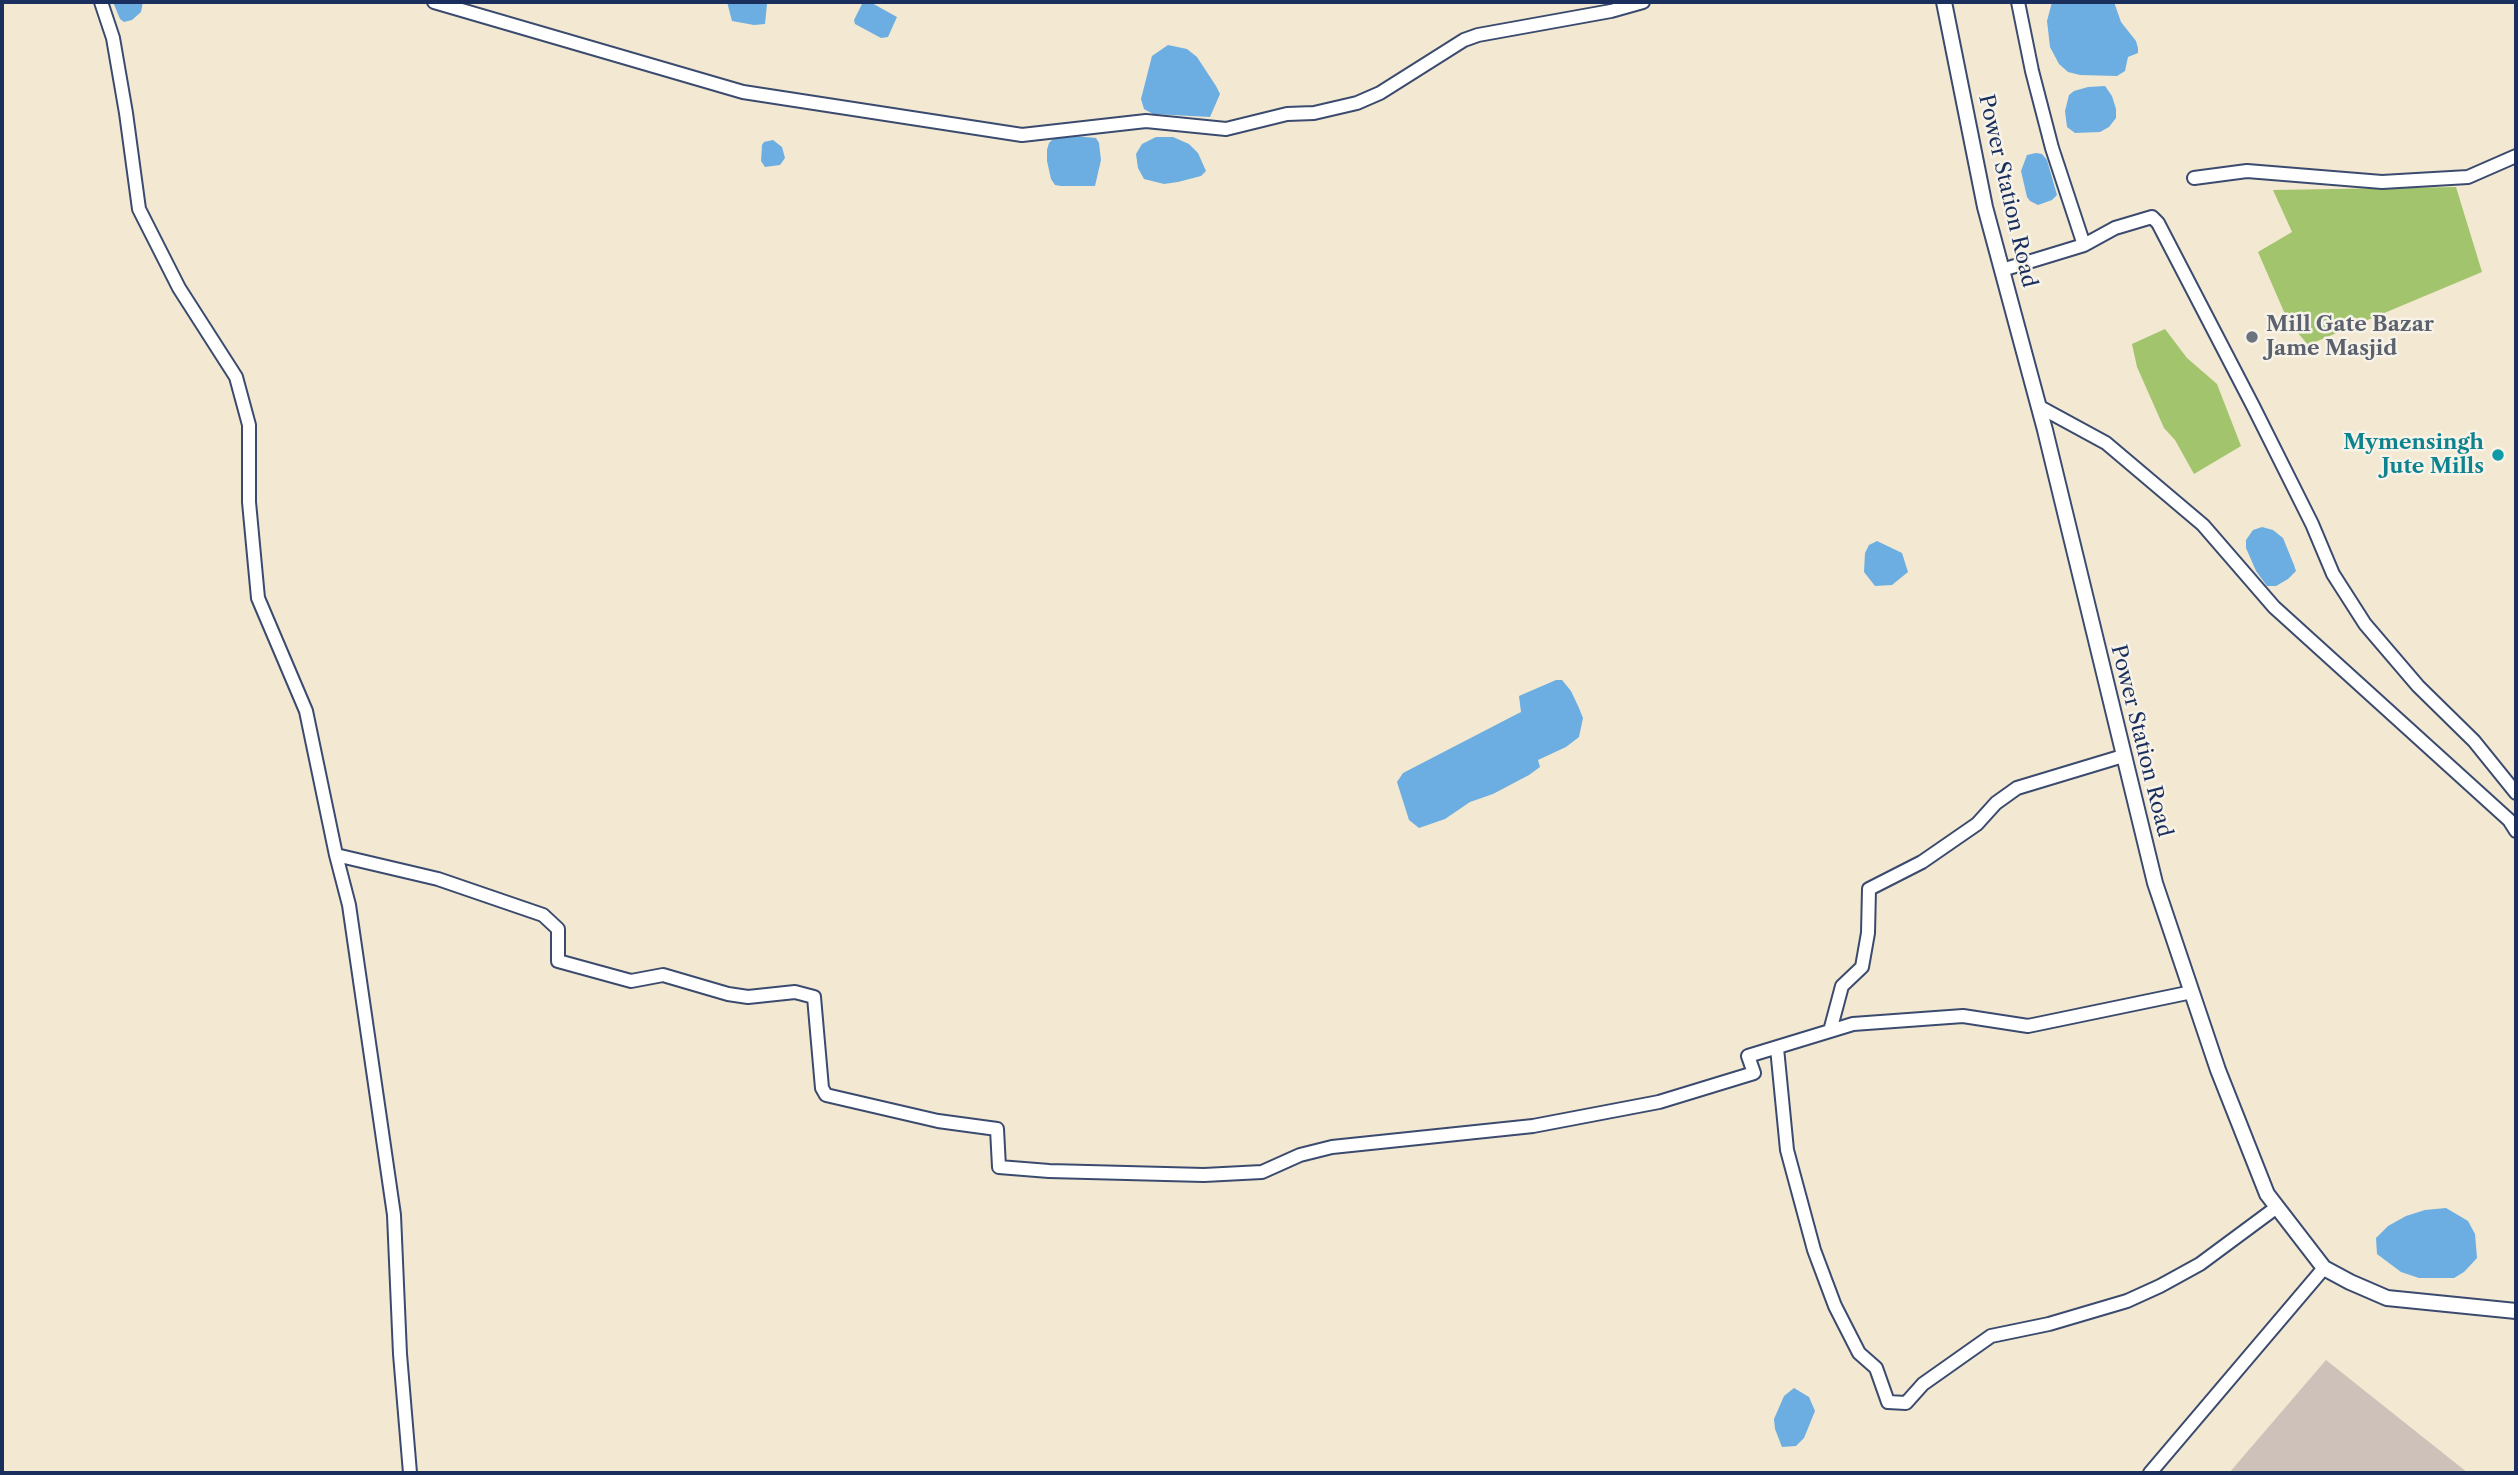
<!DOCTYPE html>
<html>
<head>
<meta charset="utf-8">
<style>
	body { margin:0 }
	#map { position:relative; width:2518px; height:1475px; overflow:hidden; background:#f3e8d1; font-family:"Libre Caslon Text",serif }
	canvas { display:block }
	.frame { position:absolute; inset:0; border:4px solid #1b2f5e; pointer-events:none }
</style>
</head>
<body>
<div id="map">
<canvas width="2518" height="1475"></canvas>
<div class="frame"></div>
</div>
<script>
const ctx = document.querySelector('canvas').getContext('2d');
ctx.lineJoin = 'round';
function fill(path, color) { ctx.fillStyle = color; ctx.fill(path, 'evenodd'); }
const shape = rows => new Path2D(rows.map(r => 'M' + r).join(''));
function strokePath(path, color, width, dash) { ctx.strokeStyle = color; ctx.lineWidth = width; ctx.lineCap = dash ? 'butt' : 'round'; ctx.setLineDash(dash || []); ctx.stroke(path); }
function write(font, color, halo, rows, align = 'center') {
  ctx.font = font + ' "Libre Caslon Text",serif'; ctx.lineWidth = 5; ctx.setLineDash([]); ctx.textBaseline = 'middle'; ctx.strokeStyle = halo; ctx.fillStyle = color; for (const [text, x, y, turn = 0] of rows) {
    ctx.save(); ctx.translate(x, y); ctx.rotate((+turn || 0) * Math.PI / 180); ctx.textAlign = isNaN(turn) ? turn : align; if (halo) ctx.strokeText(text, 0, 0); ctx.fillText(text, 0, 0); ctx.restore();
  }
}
fill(shape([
	[2326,1360,2468,1473,2229,1473]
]), '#cec1b9');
fill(shape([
	[2456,187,2482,272,2308,345,2288,321,2258,252,2292,232,2273,190],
	[2165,329,2187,358,2217,384,2241,446,2194,474,2175,440,2164,428,2137,367,2132,344]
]), '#a2c46d');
fill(shape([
	[113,2,143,2,141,12,132,20,124,22,120,19],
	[727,2,765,2,767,4,765,24,754,25,732,21],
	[863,2,870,2,897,17,888,37,881,38,855,24,854,20],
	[2052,2,2114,2,2121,22,2136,41,2138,48,2138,53,2128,57,2125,71,2117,76,2080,75,2068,72,2059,64,2050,47,2047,21],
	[1168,45,1187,49,1197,57,1216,86,1220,94,1210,117,1153,114,1144,109,1141,99,1152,56],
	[2105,86,2112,96,2116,109,2116,118,2109,127,2100,132,2075,133,2067,127,2065,111,2069,95,2074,91,2088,87],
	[1075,136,1096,138,1099,143,1101,160,1095,186,1061,186,1055,185,1051,179,1047,161,1047,150,1049,143,1053,139],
	[1156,137,1173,137,1189,144,1198,153,1206,171,1201,176,1178,182,1164,184,1144,179,1138,168,1136,154,1142,144],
	[773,140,782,147,785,158,780,165,765,167,761,161,762,145,764,142],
	[2036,153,2042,154,2047,160,2057,195,2052,200,2038,205,2030,201,2027,197,2021,171,2027,155],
	[2262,527,2273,530,2283,538,2294,565,2296,571,2288,579,2276,586,2267,586,2256,571,2246,548,2246,540,2253,530],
	[1877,541,1902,553,1908,572,1892,585,1875,586,1864,572,1865,553,1869,545],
	[1556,680,1562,680,1571,691,1579,708,1583,718,1579,737,1566,747,1538,760,1540,767,1529,775,1493,794,1470,802,1445,819,1419,828,1409,820,1397,782,1403,773,1517,714,1521,712,1519,696],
	[2446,1208,2468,1221,2475,1234,2477,1258,2464,1272,2454,1278,2419,1278,2401,1272,2377,1254,2376,1238,2388,1226,2406,1216,2425,1210],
	[1794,1388,1809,1397,1815,1411,1804,1438,1796,1446,1782,1447,1775,1429,1774,1419,1784,1396]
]), '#6caee1');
const minor = shape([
	[101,2,113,38,126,113,139,209,179,288,236,377,249,425,249,502,258,598,306,711,336,855,349,905,394,1215,400,1354,410,1473],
	[434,2,743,92,1022,135,1146,121,1226,129,1287,114,1314,113,1357,103,1380,93,1464,40,1478,35,1611,11,1643,2],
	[2194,178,2247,171,2382,182,2468,177,2516,156],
	[2084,245,2115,228,2152,217,2158,223,2253,406,2312,524,2333,574,2365,624,2418,686,2474,741,2516,793],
	[2002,270,2084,245,2052,148,2032,71,2018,2],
	[2038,406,2106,443,2203,525,2274,607,2509,820,2516,831],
	[336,855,438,879,543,915,558,929,558,961,631,981,663,975,728,994,748,997,795,992,814,997,822,1088,826,1095,938,1121,997,1129,999,1167,1049,1171,1204,1175,1262,1172,1300,1155,1332,1147,1533,1126,1659,1102,1754,1073,1748,1056,1853,1024,1963,1016,2028,1026,2192,992],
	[1830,1031,1842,986,1862,967,1868,933,1869,889,1922,862,1977,824,1996,803,2017,788,2123,756],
	[1777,1048,1787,1150,1814,1250,1835,1306,1859,1353,1876,1368,1888,1402,1906,1403,1923,1384,1991,1336,2049,1324,2127,1301,2160,1286,2200,1264,2277,1207],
	[2150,1473,2324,1268]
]);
const major = shape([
	[1944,2,1985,207,2045,430,2155,883,2218,1070,2267,1194,2324,1268,2350,1282,2387,1298,2516,1311]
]);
strokePath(minor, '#3b4b6f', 16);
strokePath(major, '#3b4b6f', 18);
strokePath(minor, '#fff', 12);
strokePath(major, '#fff', 14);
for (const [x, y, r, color] of [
	[2252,337,7,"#6b7280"],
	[2498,455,7,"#0f9aa8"]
]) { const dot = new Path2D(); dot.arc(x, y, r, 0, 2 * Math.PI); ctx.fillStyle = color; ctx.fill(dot); strokePath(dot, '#f7f3e8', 2.5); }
write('21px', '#1b2f5e', '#f7f3e8', [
	["Power Station Road",2007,191,77],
	["Power Station Road",2141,741,76]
]);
write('bold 21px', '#5b616d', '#f7f3e8', [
	["Mill Gate Bazar",2266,325],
	["Jame Masjid",2266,349]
], 'left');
write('bold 21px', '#0d838f', '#f7f3e8', [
	["Mymensingh",2484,443],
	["Jute Mills",2484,467]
], 'right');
</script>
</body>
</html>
